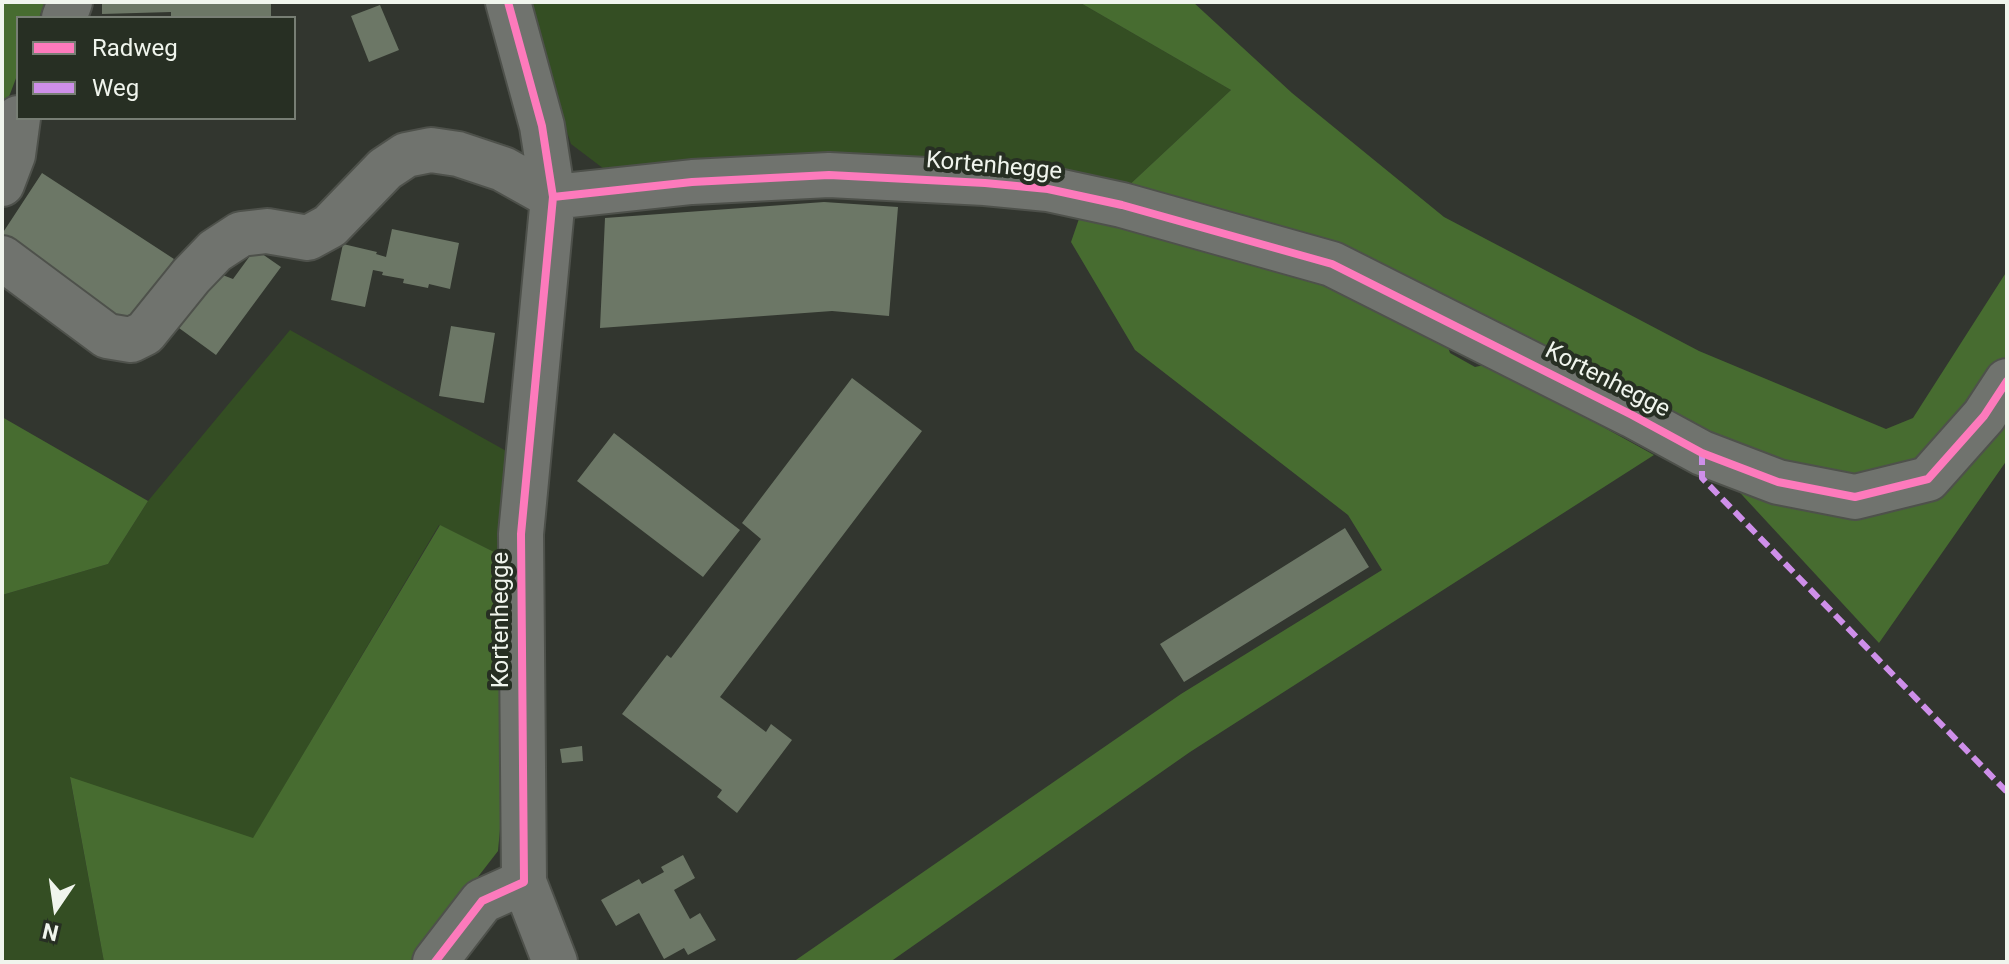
<!DOCTYPE html>
<html>
<head>
<meta charset="utf-8">
<style>
	body { margin:0 }
	#map { position:relative; width:2009px; height:964px; overflow:hidden; background:#32362f; font-family:Roboto,sans-serif }
	canvas { display:block }
	.frame { position:absolute; inset:0; border:4px solid #f0f5ed; pointer-events:none }
	.legend { position:absolute; left:16px; top:16px; width:280px; height:104px; box-sizing:border-box; background:#272f23; border:2px solid #777e74; margin:0; padding:10px 14px; list-style:none; font-size:24px; color:#f0f5ed }
	.legend li { display:flex; align-items:center; gap:16px; height:40px }
	.legend b { width:40px; border:2px solid #777e74 }
	.north { position:absolute; left:16px; top:868px; width:80px; height:80px; -webkit-text-stroke:6px #272f23; paint-order:stroke; rotate:193deg; font-size:22px; font-weight:700; line-height:32px; text-align:center; color:#f0f5ed }
	.north::after { content:''; display:block; margin:auto; width:28px; height:36px; background:#f0f5ed; clip-path:polygon(50% 0,100% 100%,50% 72%,0 100%) }
</style>
</head>
<body>
<div id="map">
<canvas width="2009" height="964"></canvas>
<div class="frame"></div>
<ul class="legend">
<li><b style="height:10px;background:#fd7abc"></b>Radweg</li>
<li><b style="height:10px;background:#ce8fe9"></b>Weg</li>
</ul>
<div class="north">N</div>
</div>
<script>
const ctx = document.querySelector('canvas').getContext('2d');
ctx.lineJoin = 'round';
function fill(path, color) { ctx.fillStyle = color; ctx.fill(path, 'evenodd'); }
const shape = rows => new Path2D(rows.map(r => 'M' + r).join(''));
function strokePath(path, color, width, dash) { ctx.strokeStyle = color; ctx.lineWidth = width; ctx.lineCap = dash ? 'butt' : 'round'; ctx.setLineDash(dash || []); ctx.stroke(path); }
function write(font, color, halo, rows, align = 'center') {
  ctx.font = font + ' Roboto,sans-serif'; ctx.lineWidth = 8; ctx.setLineDash([]); ctx.textBaseline = 'middle'; ctx.strokeStyle = halo; ctx.fillStyle = color; for (const [text, x, y, turn = 0] of rows) {
    ctx.save(); ctx.translate(x, y); ctx.rotate((+turn || 0) * Math.PI / 180); ctx.textAlign = isNaN(turn) ? turn : align; if (halo) ctx.strokeText(text, 0, 0); ctx.fillText(text, 0, 0); ctx.restore();
  }
}
fill(shape([
	[524,2,1079,2,1231,90,1125,189,608,172,571,144],
	[290,330,508,452,504,557,439,525,253,839,70,778,104,962,2,962,2,595,108,564,148,501]
]), '#344e23');
fill(shape([
	[2,2,45,2,39,18,18,18,18,73,2,115],
	[1079,2,1193,2,1292,93,1444,217,1699,351,1886,429,1913,418,2007,271,2007,357,1956,437,1924,465,1856,482,1781,473,1125,189,1231,90],
	[1081,213,1310,273,1447,344,1450,353,1475,367,1489,364,1654,455,1190,752,890,962,793,962,1181,694,1382,570,1348,515,1135,350,1071,242],
	[2007,405,2007,460,1879,643,1731,483,1858,518],
	[2,417,148,501,108,564,2,595],
	[440,525,504,557,505,775,498,851,412,962,104,962,70,777,253,838]
]), '#476c30');
fill(shape([
	[102,2,271,2,271,18,171,18,171,12,102,14],
	[380,5,399,50,369,62,351,16],
	[42,173,174,259,131,324,2,239,2,234],
	[824,202,898,207,889,316,832,311,600,328,605,218],
	[392,229,459,243,450,289,429,284,428,288,403,283,404,279,382,275,383,272,373,270,365,307,331,300,343,244,377,252,376,254,386,257],
	[255,249,281,267,216,355,179,328,220,274,233,279],
	[451,326,495,333,484,403,439,396],
	[852,378,922,431,720,697,766,732,771,724,792,740,737,813,717,797,722,790,622,714,667,655,671,658,761,539,742,523],
	[614,433,740,530,703,577,577,481],
	[1345,528,1369,567,1184,682,1160,644],
	[582,746,583,761,562,763,560,749],
	[683,855,695,878,674,890,690,919,700,913,716,940,688,955,684,948,664,959,639,913,616,926,601,900,639,879,642,884,664,872,661,867]
]), '#6c7766');
const minor = shape([
	[508,2,542,126,553,197,521,534,524,882,555,962],
	[64,18,70,2],
	[2,184,13,155,18,118],
	[553,197,692,182,829,175,985,183,1048,189,1122,205,1332,264,1632,415,1702,453,1778,482,1855,497,1928,479,1984,416,2007,381],
	[2,258,107,336,131,340,145,333,191,276,215,251,241,234,267,231,308,238,330,226,385,169,406,155,431,150,458,154,503,169,553,197],
	[435,962,482,901,524,882]
]);
strokePath(minor, '#4e514b', 48);
strokePath(minor, '#70736e', 44);
strokePath(shape([
	[1702,453,1702,478,2007,792]
]), '#ce8fe9', 6, [12, 6]);
strokePath(shape([
	[553,197,692,182,829,175,985,183,1048,189,1122,205,1332,264,1632,415,1702,453,1778,482,1855,497,1928,479,1984,416,2007,381],
	[435,962,482,901,524,882,521,534,553,197,542,126,508,2]
]), '#fd7abc', 8);
write('24px', '#f0f5ed', '#272f23', [
	["Kortenhegge",994,167,5],
	["Kortenhegge",1607,381,27],
	["Kortenhegge",502,620,-90]
]);
</script>
</body>
</html>
